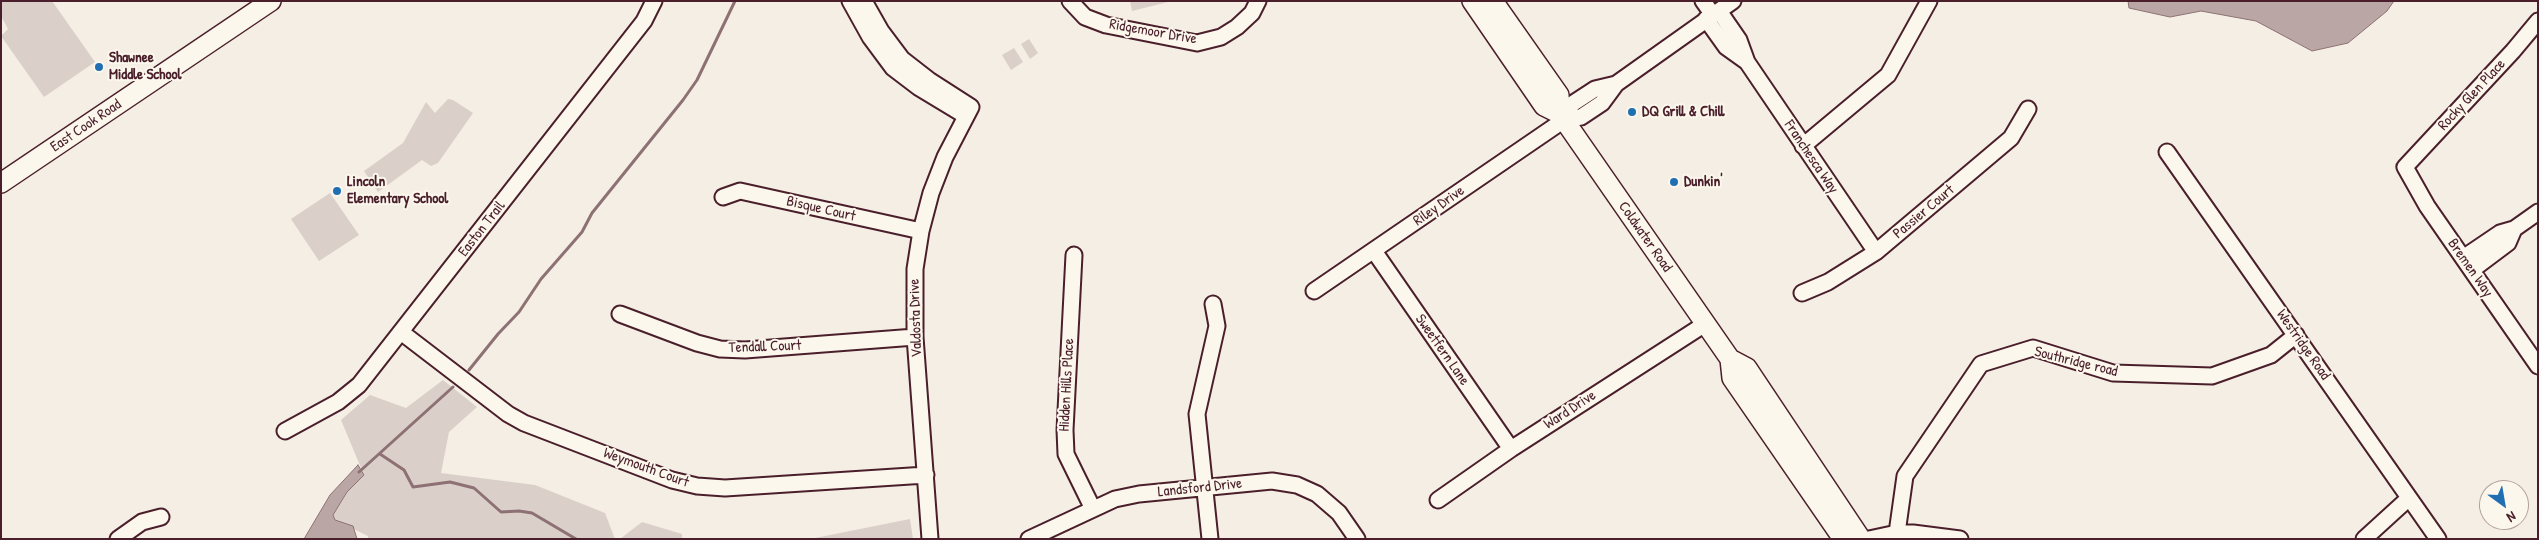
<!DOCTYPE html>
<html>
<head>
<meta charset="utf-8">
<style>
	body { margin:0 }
	#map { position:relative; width:2539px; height:540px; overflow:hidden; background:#f4eee4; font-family:"Patrick Hand",sans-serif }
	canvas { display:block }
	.frame { position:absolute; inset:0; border:2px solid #4a1f2b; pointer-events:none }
	.north { position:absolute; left:2479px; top:480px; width:50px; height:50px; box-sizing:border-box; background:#fbf7ec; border:1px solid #b4a19f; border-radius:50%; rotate:148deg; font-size:14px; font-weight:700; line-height:20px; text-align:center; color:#4a1f2b }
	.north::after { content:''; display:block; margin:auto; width:18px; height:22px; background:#1f6fb2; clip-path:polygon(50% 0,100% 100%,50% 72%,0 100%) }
</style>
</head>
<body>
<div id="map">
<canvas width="2539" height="540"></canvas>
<div class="frame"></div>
<div class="north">N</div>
</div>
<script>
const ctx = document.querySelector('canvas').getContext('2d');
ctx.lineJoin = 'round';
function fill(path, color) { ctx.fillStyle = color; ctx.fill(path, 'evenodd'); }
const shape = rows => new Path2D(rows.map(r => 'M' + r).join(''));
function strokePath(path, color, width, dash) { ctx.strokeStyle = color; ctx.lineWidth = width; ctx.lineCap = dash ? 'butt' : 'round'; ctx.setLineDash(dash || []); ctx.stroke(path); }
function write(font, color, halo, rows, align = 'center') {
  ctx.font = font + ' "Patrick Hand",sans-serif'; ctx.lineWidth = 4; ctx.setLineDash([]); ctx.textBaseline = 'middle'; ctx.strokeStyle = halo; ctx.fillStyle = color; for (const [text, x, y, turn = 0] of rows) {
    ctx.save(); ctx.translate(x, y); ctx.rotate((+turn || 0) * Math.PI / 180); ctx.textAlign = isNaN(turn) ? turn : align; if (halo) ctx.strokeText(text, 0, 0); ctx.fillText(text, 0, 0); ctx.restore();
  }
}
fill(shape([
	[1,1,52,1,95,62,44,97,1,36,8,29,1,16],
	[1130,1,1172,1,1132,11],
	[1029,39,1038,53,1030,59,1021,44],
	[1014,48,1023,62,1011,70,1002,55],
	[448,99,453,100,473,113,438,163,431,166,422,160,378,192,364,171,403,143,426,102,435,113],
	[330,193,359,235,319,261,291,219],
	[443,380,477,407,449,432,441,473,535,485,605,513,615,539,368,539,368,536,335,520,333,515,347,492,364,475,341,420,370,395,406,408],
	[910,519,913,539,810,539],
	[642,522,682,534,682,539,620,539]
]), '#dbd0c9');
const water = shape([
	[2128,1,2394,1,2387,11,2348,43,2312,51,2256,21,2201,11,2170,17,2129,8,2128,1],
	[358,465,364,475,347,492,333,515,335,520,353,526,357,539,304,539,330,495,358,465]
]);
fill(water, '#baa7a5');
strokePath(water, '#8d7174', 1);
strokePath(shape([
	[469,370,498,334,519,312,541,279,582,232,592,213,683,100,697,80,735,1],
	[380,454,404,470,413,487,450,482,474,488,501,512,519,511,532,513,576,539],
	[359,472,453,387]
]), '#8d7174', 3);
const minor = shape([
	[850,1,870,37,893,68,918,87,966,116],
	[864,1,881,31,902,59,929,80,971,107,945,157,931,193,921,231,915,269,915,337,930,539],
	[1070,1,1085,17,1106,25,1197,43,1221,37,1237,27,1252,13,1258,1],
	[1703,1,1713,15],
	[1719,11,1739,40,1747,62,1876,252],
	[1706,19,1726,47,1747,62],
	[2538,21,2513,51,2405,167,2427,206,2538,366],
	[1564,120,1572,104,1595,89,1616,84,1733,1],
	[1803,146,1888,75,1929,1],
	[2167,152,2438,539],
	[723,197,740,191,921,231],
	[1374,251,1511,449],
	[1074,255,1065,430,1066,454,1093,509],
	[2463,258,2500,233,2514,229,2538,212],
	[2472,270,2508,243,2514,229],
	[1314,291,1564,120,1581,117,1602,103,1616,84],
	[1802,293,1828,282,1876,252,2011,138,2028,109],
	[620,314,697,343,720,349,745,350,915,337],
	[401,332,508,414,524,423,672,480,697,486,725,488,926,475],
	[285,431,338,402,359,385,644,21,654,1],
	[1438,500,1511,449,1705,324],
	[1897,533,1905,476,1981,364,2033,348,2113,373,2212,376,2271,355,2296,335],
	[118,539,142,522,161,517],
	[1029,539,1115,499,1139,494,1272,481,1297,485,1317,494,1339,513,1357,539],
	[1210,539,1197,414,1217,326,1213,304],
	[1869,539,1897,533,1913,533,1960,539],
	[2364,539,2409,498]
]);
const major = shape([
	[1472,1,1544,106,1560,114,1730,359,1732,378,1843,539],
	[1493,1,1559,95,1560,114],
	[1,183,271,1],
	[1730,359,1747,368,1861,539]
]);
strokePath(minor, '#4a1f2b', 19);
strokePath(major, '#4a1f2b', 22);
strokePath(minor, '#fbf7ec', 15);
strokePath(major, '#fbf7ec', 19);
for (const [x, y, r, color] of [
	[99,67,5,"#1f6fb2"],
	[1632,112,5,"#1f6fb2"],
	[1674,182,5,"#1f6fb2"],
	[337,191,5,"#1f6fb2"]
]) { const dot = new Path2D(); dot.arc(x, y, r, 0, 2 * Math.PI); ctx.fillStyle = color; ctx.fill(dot); strokePath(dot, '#fbf7ec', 2); }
write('15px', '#4a1f2b', '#fbf7ec', [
	["Ridgemoor Drive",1153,32,10],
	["Rocky Glen Place",2472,95,-47],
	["East Cook Road",86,126,-34],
	["Franchesca Way",1811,157,56],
	["Riley Drive",1439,206,-35],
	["Bisque Court",821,209,13],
	["Passier Court",1924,212,-40],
	["Easton Trail",482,229,-52],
	["Coldwater Road",1645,237,55],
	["Bremen Way",2470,268,55],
	["Valdosta Drive",916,318,-92],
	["Westridge Road",2303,345,55],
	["Tendall Court",765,347,-2],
	["Sweetfern Lane",1442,350,55],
	["Southridge road",2076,362,14],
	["Hidden Hills Place",1067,385,-87],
	["Ward Drive",1570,410,-33],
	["Weymouth Court",646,468,20],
	["Landsford Drive",1200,488,-6]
]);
write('bold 15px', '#4a1f2b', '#fbf7ec', [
	["Shawnee",109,58],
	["Middle School",109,75],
	["DQ Grill & Chill",1642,112],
	["Lincoln",347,182],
	["Elementary School",347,199],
	["Dunkin'",1684,182]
], 'left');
</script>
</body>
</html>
